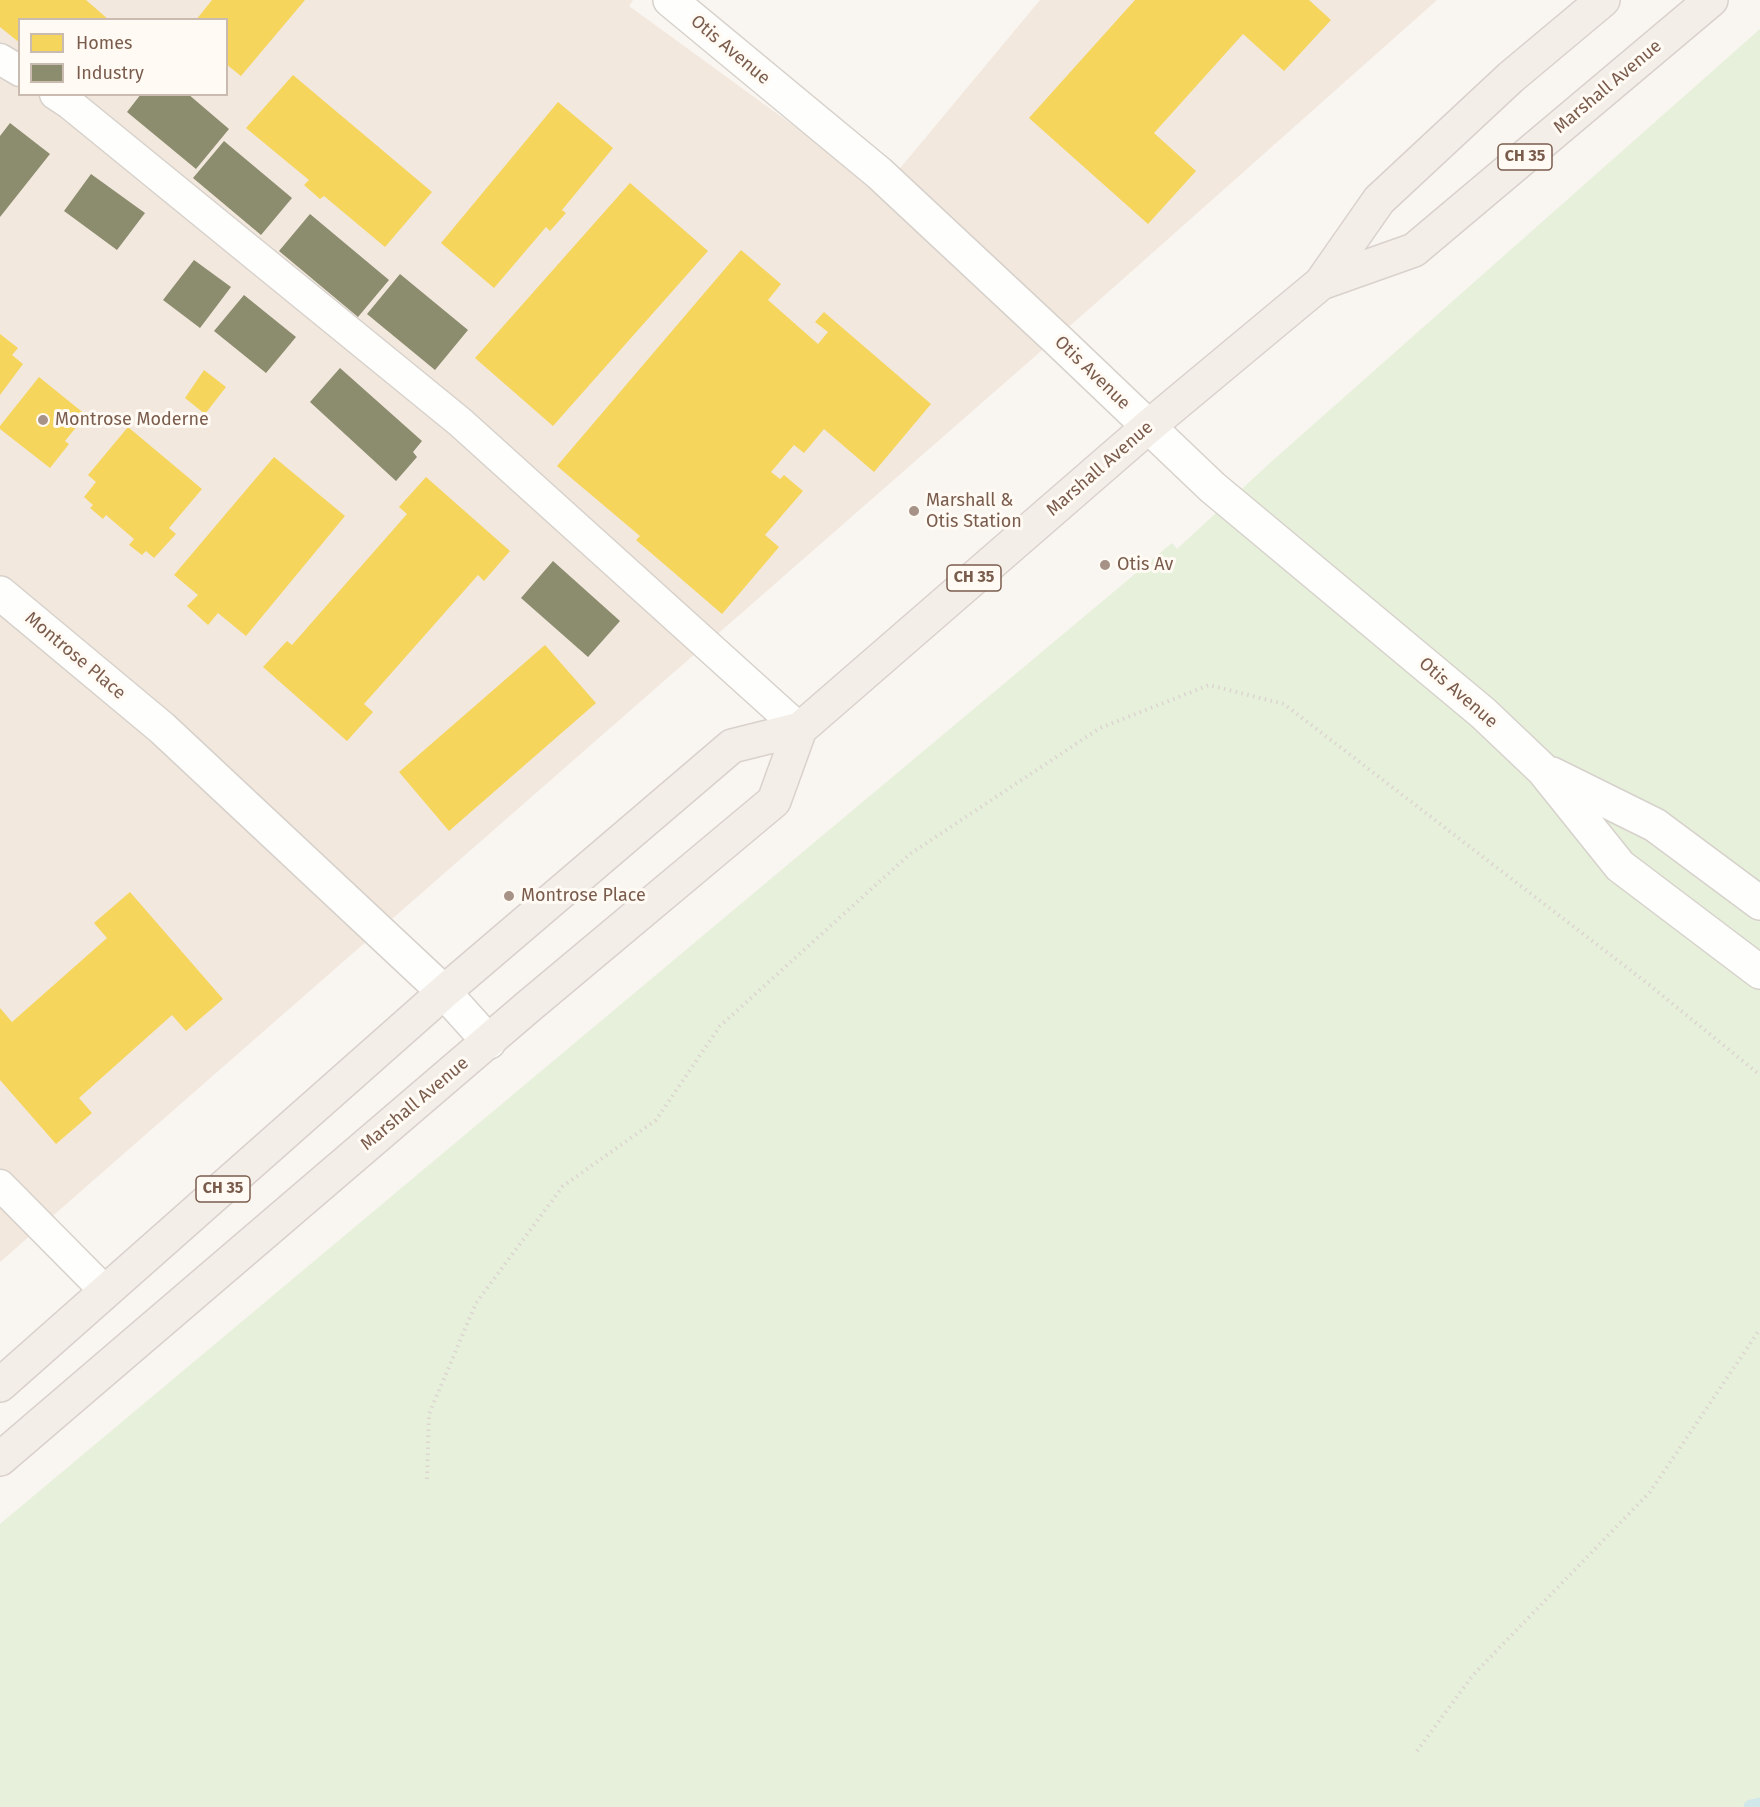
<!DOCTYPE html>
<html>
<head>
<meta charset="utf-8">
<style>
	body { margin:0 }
	#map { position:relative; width:1760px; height:1807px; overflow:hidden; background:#f9f5f0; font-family:"Fira Sans",sans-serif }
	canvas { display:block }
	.legend { position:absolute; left:18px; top:18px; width:210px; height:78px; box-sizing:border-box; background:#fffaf3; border:2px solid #cabbb1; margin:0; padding:8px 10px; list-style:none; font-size:18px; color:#7a5c4d }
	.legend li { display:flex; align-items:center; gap:12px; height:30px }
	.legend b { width:30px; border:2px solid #cabbb1 }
</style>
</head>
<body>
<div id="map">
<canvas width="1760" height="1807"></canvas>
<ul class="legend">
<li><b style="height:16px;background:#f6d55c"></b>Homes</li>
<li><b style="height:16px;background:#8c8c6e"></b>Industry</li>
</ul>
</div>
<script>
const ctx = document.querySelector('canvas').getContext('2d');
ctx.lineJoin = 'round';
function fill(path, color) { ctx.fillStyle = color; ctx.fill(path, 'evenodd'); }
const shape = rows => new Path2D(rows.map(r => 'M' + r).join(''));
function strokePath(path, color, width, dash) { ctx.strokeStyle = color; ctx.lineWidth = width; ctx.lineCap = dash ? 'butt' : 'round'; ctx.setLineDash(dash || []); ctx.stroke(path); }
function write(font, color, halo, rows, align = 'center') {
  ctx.font = font + ' "Fira Sans",sans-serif'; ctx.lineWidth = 6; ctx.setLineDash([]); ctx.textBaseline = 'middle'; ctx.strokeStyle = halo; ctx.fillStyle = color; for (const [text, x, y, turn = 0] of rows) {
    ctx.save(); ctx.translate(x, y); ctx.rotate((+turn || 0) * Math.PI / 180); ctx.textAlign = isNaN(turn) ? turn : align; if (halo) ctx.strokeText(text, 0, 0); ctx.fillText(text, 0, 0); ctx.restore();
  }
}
fill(shape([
	[0,0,633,0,629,6,882,190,1040,0,1437,0,1105,295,0,1262],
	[20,20,226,20,226,94,20,94]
]), '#f2e8de');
fill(shape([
	[1760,29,1760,1807,0,1807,0,1524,1172,543,1177,549,1271,462]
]), '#e7f0db');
fill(shape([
	[0,0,86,0,109,20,20,20,20,43,0,27],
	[212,0,305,0,241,76,226,64,226,20,196,20],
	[1135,0,1309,0,1331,20,1284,71,1243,34,1154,133,1196,171,1148,224,1029,118],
	[293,75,432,192,385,247,324,196,320,199,304,185,309,180,246,128],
	[558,102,613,148,562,210,566,213,550,231,546,227,494,288,441,243],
	[630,183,708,251,553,426,475,358],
	[741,250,781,284,768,300,818,344,828,332,815,322,824,312,931,404,874,472,824,429,804,453,794,445,771,472,780,479,784,475,803,491,765,535,779,547,722,614,636,540,640,536,557,466],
	[0,334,18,348,12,355,23,364,0,395],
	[204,370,226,387,205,414,185,398],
	[39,377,86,415,65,441,69,444,50,468,0,429,0,426],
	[128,427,202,489,169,528,176,534,154,558,146,551,142,555,129,545,134,539,106,515,103,519,90,508,93,505,84,497,96,482,88,475],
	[274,457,345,516,246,636,218,613,208,625,187,606,198,595,174,575],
	[426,477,510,551,484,581,478,575,364,704,373,712,347,741,263,667,287,641,292,645,407,514,399,507],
	[545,645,596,703,449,831,399,772],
	[130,892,223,999,186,1031,172,1015,79,1098,92,1113,56,1144,0,1080,0,1008,12,1022,107,938,94,923]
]), '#f6d55c');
fill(shape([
	[141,94,188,94,229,129,196,169,127,112],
	[10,123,50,154,0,217,0,136],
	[224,141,292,198,261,235,193,178],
	[91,174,145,213,117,250,64,211],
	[310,214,389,280,358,317,279,251],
	[194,260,231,287,200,328,163,300],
	[400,274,468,330,435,370,367,314],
	[244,295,296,337,266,373,214,331],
	[340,368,422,441,413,452,417,457,396,481,310,402],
	[553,561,620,621,588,657,521,598]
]), '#8c8c6e');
strokePath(shape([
	[1751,1807,1760,1805]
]), '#d0e8ea', 15);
const service = shape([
	[0,59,20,71],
	[55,94,70,104,460,422,800,729],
	[0,1185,106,1292]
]);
const minor = shape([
	[670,0,879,173,1061,343,1212,487,1483,713,1543,770,1620,866,1760,972],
	[0,593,162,728,444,992,489,1042],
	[1552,774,1655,825,1760,903]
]);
const primary = shape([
	[1321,283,1414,250,1711,0],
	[0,1385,444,992,732,746,800,729,1148,427,1321,283,1379,200,1511,77,1603,0],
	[0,1459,529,1006,774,801,800,729]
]);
strokePath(service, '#d7d1cb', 33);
strokePath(minor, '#d7d1cb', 36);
strokePath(primary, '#dad1cc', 36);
strokePath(shape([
	[427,1479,429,1414,476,1303,563,1186,656,1120,720,1026,910,854,1100,728,1209,685,1284,704,1647,983,1760,1075],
	[1417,1751,1473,1675,1650,1492,1760,1329]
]), '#dcd5d0', 4, [1.5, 4.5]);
strokePath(service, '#fefefd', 30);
strokePath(minor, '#fefefd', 33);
strokePath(primary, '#f3eee8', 33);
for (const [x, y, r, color] of [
	[43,420,6,"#a69286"],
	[914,511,6,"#a69286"],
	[1105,565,6,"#a69286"],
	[509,896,6,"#a69286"]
]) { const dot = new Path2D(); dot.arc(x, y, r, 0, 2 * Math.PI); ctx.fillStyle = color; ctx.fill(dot); strokePath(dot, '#fffaf3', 2); }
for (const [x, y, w] of [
	[1525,157,54],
	[974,578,54],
	[223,1189,54]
]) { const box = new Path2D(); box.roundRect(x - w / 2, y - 13, w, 26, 4.5); ctx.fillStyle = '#fffaf3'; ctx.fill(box); strokePath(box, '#7a5c4d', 1.5); }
write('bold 16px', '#7a5c4d', null, [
	["CH 35",1525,157],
	["CH 35",974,578],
	["CH 35",223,1189]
]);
write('18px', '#7a5c4d', '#fffaf3', [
	["Otis Avenue",730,50,40],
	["Marshall Avenue",1608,87,-40],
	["Otis Avenue",1092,373,44],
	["Marshall Avenue",1100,469,-41],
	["Montrose Place",75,656,40],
	["Otis Avenue",1458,693,41],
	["Marshall Avenue",415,1104,-40]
]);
write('18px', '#7a5c4d', '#fffaf3', [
	["Montrose Moderne",55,420],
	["Marshall &",926,501],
	["Otis Station",926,522],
	["Otis Av",1117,565],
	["Montrose Place",521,896]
], 'left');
</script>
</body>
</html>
